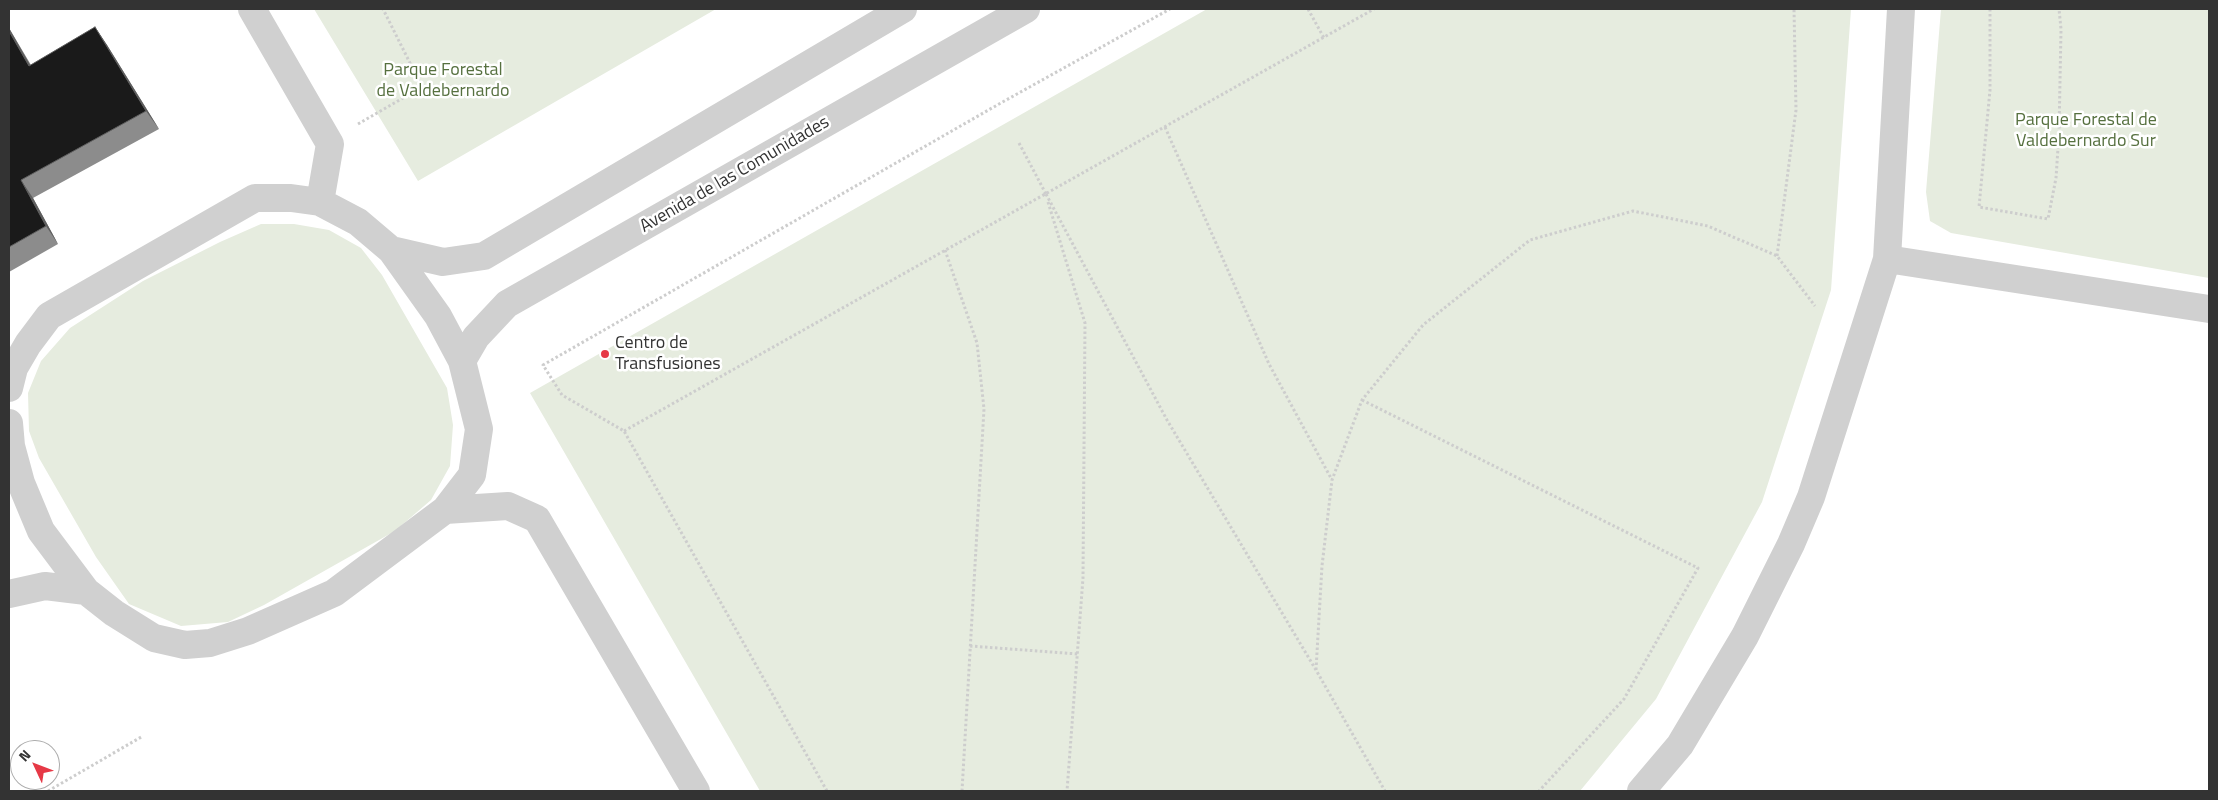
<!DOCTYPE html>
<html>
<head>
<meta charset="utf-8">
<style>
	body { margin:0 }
	#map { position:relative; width:2218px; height:800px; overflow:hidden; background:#fff; font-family:"Titillium Web",sans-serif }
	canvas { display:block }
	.frame { position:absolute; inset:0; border:10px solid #333; pointer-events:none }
	.north { position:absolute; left:10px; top:740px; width:50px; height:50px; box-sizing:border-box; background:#fff; border:1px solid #adadad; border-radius:50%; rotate:313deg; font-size:14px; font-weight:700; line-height:20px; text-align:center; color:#333 }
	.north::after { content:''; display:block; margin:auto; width:18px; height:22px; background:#e63946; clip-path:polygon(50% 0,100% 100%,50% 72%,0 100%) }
</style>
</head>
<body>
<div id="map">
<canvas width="2218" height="800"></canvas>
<div class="frame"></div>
<div class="north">N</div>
</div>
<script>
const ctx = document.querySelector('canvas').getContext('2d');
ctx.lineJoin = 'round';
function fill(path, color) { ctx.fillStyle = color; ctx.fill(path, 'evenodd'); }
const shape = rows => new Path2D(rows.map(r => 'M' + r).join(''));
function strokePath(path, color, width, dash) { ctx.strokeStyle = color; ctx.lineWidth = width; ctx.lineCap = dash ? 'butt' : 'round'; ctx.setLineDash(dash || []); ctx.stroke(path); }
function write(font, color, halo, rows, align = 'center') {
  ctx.font = font + ' "Titillium Web",sans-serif'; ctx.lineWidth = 5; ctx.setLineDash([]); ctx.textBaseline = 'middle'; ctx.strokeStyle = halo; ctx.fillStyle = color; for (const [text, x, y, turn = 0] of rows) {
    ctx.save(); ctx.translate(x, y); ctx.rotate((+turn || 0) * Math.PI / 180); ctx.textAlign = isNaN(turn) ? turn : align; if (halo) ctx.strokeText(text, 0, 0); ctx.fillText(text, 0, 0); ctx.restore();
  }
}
fill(shape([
	[314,9,716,9,418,181],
	[1207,9,1851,9,1831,290,1762,502,1656,699,1580,791,760,791,530,393],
	[1941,9,2209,9,2209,278,1951,233,1930,221,1926,192],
	[261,224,294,224,329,230,361,248,382,275,447,388,453,425,450,466,431,500,395,531,264,605,228,622,181,626,129,604,96,557,39,458,29,431,28,393,41,361,70,328,143,281,220,242]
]), '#e6ecdf');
strokePath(shape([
	[1308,9,1324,38],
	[1990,9,1990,90,1979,207,2048,219,2056,178,2059,133,2061,29,2059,9],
	[358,124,422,87,383,9],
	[1165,127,1269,364,1332,480],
	[1019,143,1046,194],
	[1046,194,1167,420,1316,670,1385,791],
	[1048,202,1085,323,1083,578,1067,791],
	[945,250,977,343,984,409,962,791],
	[1777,256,1796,110,1794,9],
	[1362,400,1698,568,1624,699,1539,791],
	[624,431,1374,9],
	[970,646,1078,654],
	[1316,670,1322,566,1332,480,1362,400,1423,325,1530,240,1633,211,1708,226,1777,256,1815,306],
	[48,791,143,736],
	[827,791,624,431,562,395,543,365,999,104,1170,9]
]), '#cdcdcd', 3, [2.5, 2.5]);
strokePath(shape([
	[252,9,330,144,320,202],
	[391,250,443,262,484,256,903,9],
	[1887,259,2209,309],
	[462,361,476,337,507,304,1026,9],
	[9,388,14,368,28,344,49,316,255,198,291,198,320,202,358,222,391,250,438,316,462,361,479,429,472,475,445,510,334,593,248,631,210,643,185,645,154,638,114,613,86,591,41,531,21,483,11,446,9,423],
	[445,510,508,506,537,519,696,791],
	[9,594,45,586,86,591],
	[1641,791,1680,745,1745,636,1791,544,1811,497,1887,259,1901,9]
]), '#d0d0d0', 28);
fill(shape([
	[95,27,107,45,159,129,33,198,58,244,9,272,9,28,31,65]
]), '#8c8c8c');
fill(shape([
	[95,27,107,45,159,129,146,111],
	[9,28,41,84,29,66,9,31],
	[21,180,33,198,58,244,46,226]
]), '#5f5f5f');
const building = shape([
	[95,27,146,111,21,180,46,226,9,247,9,31,29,66,95,27]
]);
fill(building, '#1a1a1a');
strokePath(building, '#5f5f5f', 1);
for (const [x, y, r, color] of [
	[605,354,5,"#e63946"]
]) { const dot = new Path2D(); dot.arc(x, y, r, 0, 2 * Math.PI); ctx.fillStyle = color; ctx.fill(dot); strokePath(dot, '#fff', 2); }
write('18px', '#56703f', '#fff', [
	["Parque Forestal",443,71],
	["de Valdebernardo",443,92],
	["Parque Forestal de",2086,121],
	["Valdebernardo Sur",2086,142]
]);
write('18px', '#333', '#fff', [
	["Avenida de las Comunidades",735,175,-30]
]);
write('18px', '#333', '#fff', [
	["Centro de",615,344],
	["Transfusiones",615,365]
], 'left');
</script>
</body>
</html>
